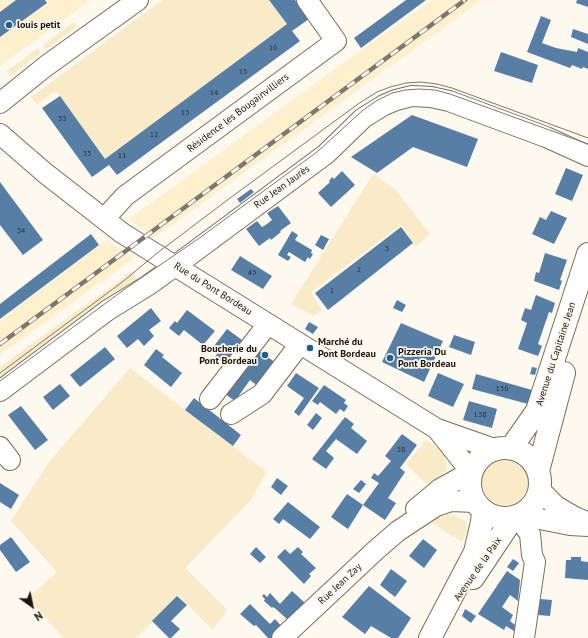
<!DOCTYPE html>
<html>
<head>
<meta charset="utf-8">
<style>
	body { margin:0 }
	#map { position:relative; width:588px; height:638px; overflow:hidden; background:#fef9ef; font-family:"PT Sans",sans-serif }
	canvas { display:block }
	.north { position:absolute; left:12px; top:586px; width:40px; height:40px; -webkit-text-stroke:3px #fef9ef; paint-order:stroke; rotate:147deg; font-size:11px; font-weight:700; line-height:16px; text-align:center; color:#1b170d }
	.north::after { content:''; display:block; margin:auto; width:14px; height:18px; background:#1b170d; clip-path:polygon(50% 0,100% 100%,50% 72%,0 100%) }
</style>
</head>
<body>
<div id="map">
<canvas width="588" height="638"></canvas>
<div class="north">N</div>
</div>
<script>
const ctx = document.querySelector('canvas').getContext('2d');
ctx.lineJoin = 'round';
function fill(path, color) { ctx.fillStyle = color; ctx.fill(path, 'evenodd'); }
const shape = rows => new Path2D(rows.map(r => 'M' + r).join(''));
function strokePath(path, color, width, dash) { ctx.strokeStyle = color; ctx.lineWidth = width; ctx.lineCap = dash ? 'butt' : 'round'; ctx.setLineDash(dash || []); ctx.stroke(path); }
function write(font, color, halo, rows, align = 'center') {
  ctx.font = font + ' "PT Sans",sans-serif'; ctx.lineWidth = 3.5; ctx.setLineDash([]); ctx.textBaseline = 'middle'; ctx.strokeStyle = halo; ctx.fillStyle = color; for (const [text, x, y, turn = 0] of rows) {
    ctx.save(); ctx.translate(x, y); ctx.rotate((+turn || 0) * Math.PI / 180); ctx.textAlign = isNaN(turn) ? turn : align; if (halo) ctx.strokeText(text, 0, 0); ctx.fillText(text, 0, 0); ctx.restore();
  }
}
fill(shape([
	[0,0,91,0,0,66],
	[432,0,482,0,154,238,129,219,361,50],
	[107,240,134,258,0,355,0,321]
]), '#feefcd');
fill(shape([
	[162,0,269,0,287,24,105,159,56,91,37,104,31,97],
	[74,22,77,27,46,49,43,45],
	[38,48,41,53,10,76,7,71],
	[373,174,396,190,430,234,416,247,401,225,311,292,322,310,314,316,291,304],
	[131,271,142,285,0,386,0,367,119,281],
	[130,368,267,472,251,500,185,568,227,610,213,630,179,596,136,638,63,638,28,598,57,572,11,521,49,462],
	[426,440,445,453,447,469,431,483,426,484,406,464],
	'482 482a23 23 0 1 1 46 0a23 23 0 1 1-46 0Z',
	[446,515,454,515,465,521,467,530,462,542,429,521]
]), '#f9eac8');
fill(shape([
	[16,0,45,0,47,3,0,37,0,12],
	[269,0,295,0,309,19,292,31,300,41,117,175,109,165,92,177,42,108,60,96,105,159,287,24],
	[406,0,426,0,361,48,354,38],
	[577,0,588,0,588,7,576,3],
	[541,16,551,20,542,43,556,48,577,52,578,48,588,52,588,69,583,67,582,69,572,65,570,68,527,52],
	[573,29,588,34,588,44,571,37],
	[501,52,538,65,532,83,494,71],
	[412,115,478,139,467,167,413,147,377,173,351,157],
	[566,168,583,175,572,201,555,194],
	[342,171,355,185,331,207,318,193,330,182,329,181,332,177,334,179],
	[0,182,43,240,23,255,0,225],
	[251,189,254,192,240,203,237,199],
	[278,206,291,223,280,231,281,232,271,240,270,238,259,246,246,229,257,221,262,227,267,224,272,220,267,213],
	[551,211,567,218,554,244,532,234,540,217,546,220],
	[401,227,413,243,328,310,315,293],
	[292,231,298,235,295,240,312,250,311,253,313,254,310,259,308,257,305,262,289,252,287,255,291,257,288,261,278,255],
	[91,234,99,245,0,319,0,304],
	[321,235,329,239,323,250,315,245],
	[545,253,567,260,560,280,562,281,559,290,534,281,536,272,539,273],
	[240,256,272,276,263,289,231,270],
	[536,295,555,303,552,313,549,312,538,344,542,346,538,356,518,349,527,323,521,320,525,308,531,310],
	[397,300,406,305,402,312,393,308],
	[151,308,161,321,149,330,154,336,144,346,138,339,127,348,117,336],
	[187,310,215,331,203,345,184,330,179,336,169,328,175,321,177,323],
	[309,322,318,327,313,334,305,329],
	[401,323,443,341,424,382,382,362],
	[227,329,242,340,240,343,245,347,230,368,215,357,217,354,211,350],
	[454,335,475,342,471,355,449,347],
	[105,347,115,359,80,387,70,375],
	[156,349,164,355,162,357,182,373,171,387,144,365],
	[258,350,276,363,259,387,250,380,235,401,225,394],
	[532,367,537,368,535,375,530,374],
	[296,373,319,388,299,416,294,412,304,398,287,386],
	[438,373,464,384,453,407,428,396],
	[476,374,532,390,528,404,472,389],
	[60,384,70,396,53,410,43,397],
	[324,385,346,400,344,403,348,406,344,412,340,409,336,414,320,402,318,405,312,401],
	[194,398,241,435,233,446,185,410],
	[469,401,497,409,492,428,463,420],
	[21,406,48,440,35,450,8,415],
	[316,413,322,418,313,430,307,425],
	[345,417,354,424,351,428,367,441,357,454,336,439,326,451,334,458,326,469,312,459],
	[402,434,417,445,400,468,405,472,388,498,396,503,385,520,363,505,379,483,371,478,374,473,378,476,391,461,385,456],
	[277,478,288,486,281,495,271,487],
	[361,480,366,484,359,493,353,489],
	[0,483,19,495,11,509,0,502],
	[347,494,363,505,348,529,331,517],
	[288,502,320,527,310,539,283,519,279,524,273,519],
	[11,537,30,562,16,572,0,550,0,545],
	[423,539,437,550,424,568,409,556],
	[256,547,266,557,260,563,250,554],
	[298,547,303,552,301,554,316,568,309,574,311,576,304,584,277,557,285,549,290,554],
	[571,557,581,557,581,561,588,562,588,580,565,578,566,560,571,560],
	[513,559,519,563,513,571,507,567],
	[391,569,407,581,395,597,380,585],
	[507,571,520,580,518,601,510,595,502,607,513,615,510,621,515,625,514,631,506,626,504,630,478,614],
	[369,586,411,618,398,638,391,638,371,626,365,634,342,617],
	[292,591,305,603,288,620,276,609,273,607,272,608,264,601,265,599,262,596,264,594,267,597,270,593,280,604],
	[177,596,187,605,171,621,180,629,171,638,169,638,152,621],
	[540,599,552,600,550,616,538,615],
	[250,604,270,624,275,619,282,627,271,638,268,638,256,625,254,626,240,614],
	[465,609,476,616,471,623,462,616]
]), '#577fa6');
const minor = shape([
	[0,103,46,66,138,0],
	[0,134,45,173,122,233,437,429,494,449],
	[104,219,125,196,336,41,307,0],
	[0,391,108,310,147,286,175,266,326,154,363,118,384,105,396,100,412,96,431,97,449,101,546,137,588,156],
	[210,399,268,324],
	[231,414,262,394,300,344],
	[437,429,471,472],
	[0,447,10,460],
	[540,490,556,506,573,516,584,521],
	[416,509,440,489,460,478,470,476],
	[520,515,570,525,588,526],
	[517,516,530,534,532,555,535,562,524,638],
	[282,638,376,550,398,531,436,506,451,501,475,502]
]);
const major = shape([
	'470 483a35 35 0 1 1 70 0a35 35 0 1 1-70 0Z',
	[511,448,537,411,588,254],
	[538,471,564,373],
	[473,578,513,518],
	[430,638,475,552,482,522,483,511]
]);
strokePath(minor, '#796f57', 22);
strokePath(major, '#796f57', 24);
strokePath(minor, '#fff', 20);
strokePath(major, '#fff', 22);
strokePath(shape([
	[0,373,121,283,156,254,226,201,358,104,377,92,390,87,406,83,421,82,437,84,452,88,588,138],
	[0,381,125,289,198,239,317,152,362,111,376,101,392,93,405,90,419,89,435,90,450,94,588,144]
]), '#7c786e', 1);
const rail = shape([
	[0,344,465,0]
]);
strokePath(rail, '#7c786e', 4.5);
strokePath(rail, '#fef9ef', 3, [9]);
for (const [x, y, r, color] of [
	[9,25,4,"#1f5e94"],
	[310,348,4,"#1f5e94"],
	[265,355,4,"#1f5e94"],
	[390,358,4,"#1f5e94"]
]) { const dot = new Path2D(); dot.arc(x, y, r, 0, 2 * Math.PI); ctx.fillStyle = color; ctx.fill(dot); strokePath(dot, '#fef9ef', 1.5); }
write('8px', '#2a3133', null, [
	["16",273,48],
	["15",243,72],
	["14",214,93],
	["13",185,113],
	["33",62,119],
	["12",154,135],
	["35",87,154],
	["11",122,156],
	["34",21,231],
	["3",387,249],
	["2",359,270],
	["43",252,273],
	["1",332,291],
	["136",502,389],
	["138",480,415],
	["58",401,450]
]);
write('bold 10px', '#1b170d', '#fef9ef', [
	["louis petit",17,25],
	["Marché du",318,342],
	["Pont Bordeau",318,354],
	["Boucherie du",257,349,"right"],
	["Pont Bordeau",257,361,"right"],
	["Pizzeria Du",398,352],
	["Pont Bordeau",398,364]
], 'left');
write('10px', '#1b170d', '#fef9ef', [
	["Résidence les Bougainvilliers",238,113,-37],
	["Rue Jean Jaurès",282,187,-36],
	["Rue du Pont Bordeau",213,289,32],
	["Avenue du Capitaine Jean",556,354,-72],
	["Avenue de la Paix",478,569,-55],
	["Rue Jean Zay",340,584,-43]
]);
</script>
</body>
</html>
